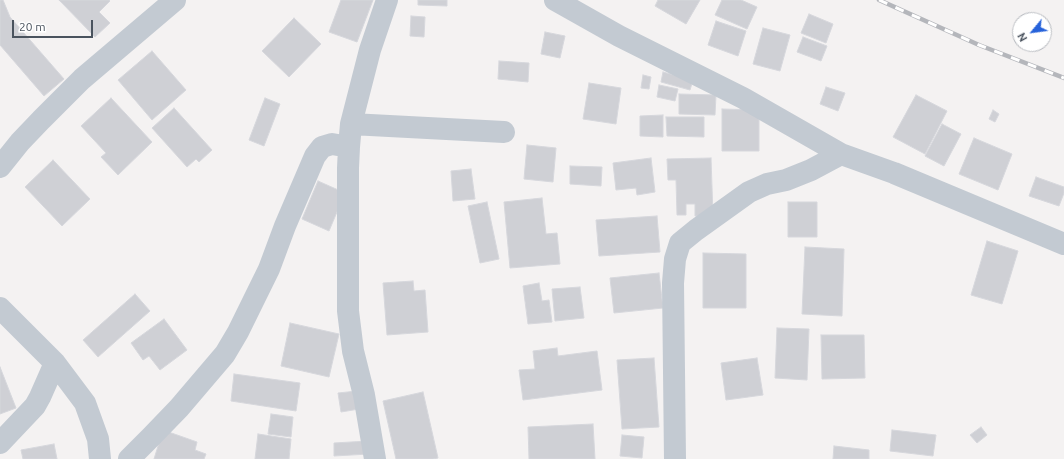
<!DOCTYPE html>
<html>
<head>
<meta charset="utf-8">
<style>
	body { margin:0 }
	#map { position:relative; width:1064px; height:459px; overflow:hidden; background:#f4f2f2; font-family:Ubuntu,sans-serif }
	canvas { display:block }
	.north { position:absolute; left:1012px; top:12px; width:40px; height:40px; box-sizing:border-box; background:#fff; border:1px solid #b7babf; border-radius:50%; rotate:241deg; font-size:11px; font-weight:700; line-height:16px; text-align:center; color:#4a535e }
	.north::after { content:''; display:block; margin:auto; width:14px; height:18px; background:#2662da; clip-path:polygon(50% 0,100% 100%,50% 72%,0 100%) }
	.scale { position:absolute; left:12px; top:20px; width:81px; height:18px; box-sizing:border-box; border:2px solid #4a535e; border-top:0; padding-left:5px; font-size:12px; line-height:14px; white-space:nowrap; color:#4a535e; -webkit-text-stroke:3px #fff; paint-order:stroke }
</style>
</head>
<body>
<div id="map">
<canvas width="1064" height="459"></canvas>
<div class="north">N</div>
<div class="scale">20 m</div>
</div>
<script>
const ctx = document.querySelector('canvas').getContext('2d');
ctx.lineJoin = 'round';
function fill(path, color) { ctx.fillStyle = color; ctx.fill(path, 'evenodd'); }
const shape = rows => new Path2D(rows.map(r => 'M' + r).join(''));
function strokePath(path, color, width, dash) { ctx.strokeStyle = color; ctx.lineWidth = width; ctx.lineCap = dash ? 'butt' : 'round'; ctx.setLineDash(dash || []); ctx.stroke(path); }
const building = shape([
	[0,0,3,0,10,17,64,79,44,96,0,45,0,0],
	[59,0,109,0,110,1,99,12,110,23,95,37,59,0],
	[341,0,373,0,357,42,329,32,341,0],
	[418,0,447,0,447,6,418,5,418,0],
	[658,0,700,0,686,24,655,6,658,0],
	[722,0,741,0,757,7,747,29,715,15,722,0],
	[809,14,833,24,826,43,801,33,809,14],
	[411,16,425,17,424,37,410,36,411,16],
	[294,18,321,44,289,77,262,51,294,18],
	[716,21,746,31,738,56,708,45,716,21],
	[763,28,790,35,780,71,753,64,763,28],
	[545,32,565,36,560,58,541,54,545,32],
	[803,37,827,46,821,61,797,52,803,37],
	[152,51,186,90,152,120,118,80,152,51],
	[499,61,529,63,528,82,498,79,499,61],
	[663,72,693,80,690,90,661,82,663,72],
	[643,75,651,77,649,89,641,88,643,75],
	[589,83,621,88,616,124,583,119,589,83],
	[659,85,678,89,675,101,657,97,659,85],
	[826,87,845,93,838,111,820,104,826,87],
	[679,94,716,95,715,115,679,114,679,94],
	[916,95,947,111,925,154,893,137,916,95],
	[111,98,152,142,118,175,101,157,106,153,81,126,111,98],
	[265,98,280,104,264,146,249,140,265,98],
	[174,108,212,150,199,162,196,159,187,167,152,128,174,108],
	[722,109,759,110,759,151,722,151,722,109],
	[993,110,999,114,995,122,989,119,993,110],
	[663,115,663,137,640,136,640,116,663,115],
	[666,117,704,117,704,137,667,136,666,117],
	[942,124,961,134,944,166,925,156,942,124],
	[974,138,1012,154,998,190,959,174,974,138],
	[527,145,556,148,553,182,524,179,527,145],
	[651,158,655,192,637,195,636,188,616,190,613,163,651,158],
	[711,158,713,216,695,216,695,204,686,204,686,215,677,215,676,180,668,180,667,159,711,158],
	[53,160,90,199,62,226,25,187,53,160],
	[570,166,602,167,601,186,570,184,570,166],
	[471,169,475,199,453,201,451,171,471,169],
	[1036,177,1064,187,1064,193,1059,206,1029,196,1036,177],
	[318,181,345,193,329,231,302,219,318,181],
	[542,198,546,234,557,233,560,264,510,268,504,202,542,198],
	[487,202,499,259,480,263,468,206,487,202],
	[788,202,817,202,817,237,788,237,788,202],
	[657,216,660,252,599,256,596,220,657,216],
	[987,241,1018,251,1002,304,971,295,987,241],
	[805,247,844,249,842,316,802,314,805,247],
	[703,253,746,254,746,308,703,308,703,253],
	[659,273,663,308,614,313,610,278,659,273],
	[413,281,414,291,425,290,428,332,387,335,383,283,413,281],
	[539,283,542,301,549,300,552,322,528,324,523,286,539,283],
	[580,287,584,318,555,321,552,289,580,287],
	[135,294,150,311,98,357,83,340,135,294],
	[164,319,187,350,160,370,149,356,143,360,131,343,164,319],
	[290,323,339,334,329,377,281,366,290,323],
	[777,328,809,329,807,380,775,378,777,328],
	[821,335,864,335,865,378,822,379,821,335],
	[557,348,558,356,597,351,602,390,523,400,519,370,535,369,533,351,557,348],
	[654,358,659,427,622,429,617,360,654,358],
	[757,358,763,395,726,400,721,363,757,358],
	[0,367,16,408,0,414,0,367],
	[234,374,300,383,296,411,231,401,234,374],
	[357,391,359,409,341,412,338,393,357,391],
	[423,392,438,458,433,459,396,459,383,401,423,392],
	[271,414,293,417,291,437,268,434,271,414],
	[593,424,595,459,529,459,528,427,593,424],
	[981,427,987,435,977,443,970,435,981,427],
	[163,430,197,442,195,450,206,454,204,459,154,459,163,430],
	[892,430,936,435,933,456,890,451,892,430],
	[258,434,291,439,289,459,255,459,258,434],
	[622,435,644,437,642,458,620,456,622,435],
	[368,441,369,454,334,456,334,443,368,441],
	[54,444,57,459,23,459,21,450,54,444],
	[834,446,869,450,869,459,833,459,834,446]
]);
fill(building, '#cfd0d5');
strokePath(building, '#d6d7dc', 1);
strokePath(shape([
	[555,0,619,36,743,98,841,154,894,173,1064,244],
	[351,124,504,132],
	[0,167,20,142,41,120,82,79,175,0],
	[0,308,55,363,85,403,98,439,100,459],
	[0,443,35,406,40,397,55,363],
	[129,459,151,437,179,408,225,354,238,332,269,269,285,226,315,156,322,147,332,144,349,147],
	[375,459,364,395,353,351,348,311,348,168,349,147,351,124,370,50,387,0],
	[675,459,673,283,675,259,680,243,696,230,749,192,767,184,786,180,811,170,841,154]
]), '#c3cad2', 22);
const rail = shape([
	[879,0,979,45,1064,78]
]);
strokePath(rail, '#b4b6bb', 4.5);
strokePath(rail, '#fff', 3, [9]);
</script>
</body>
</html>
